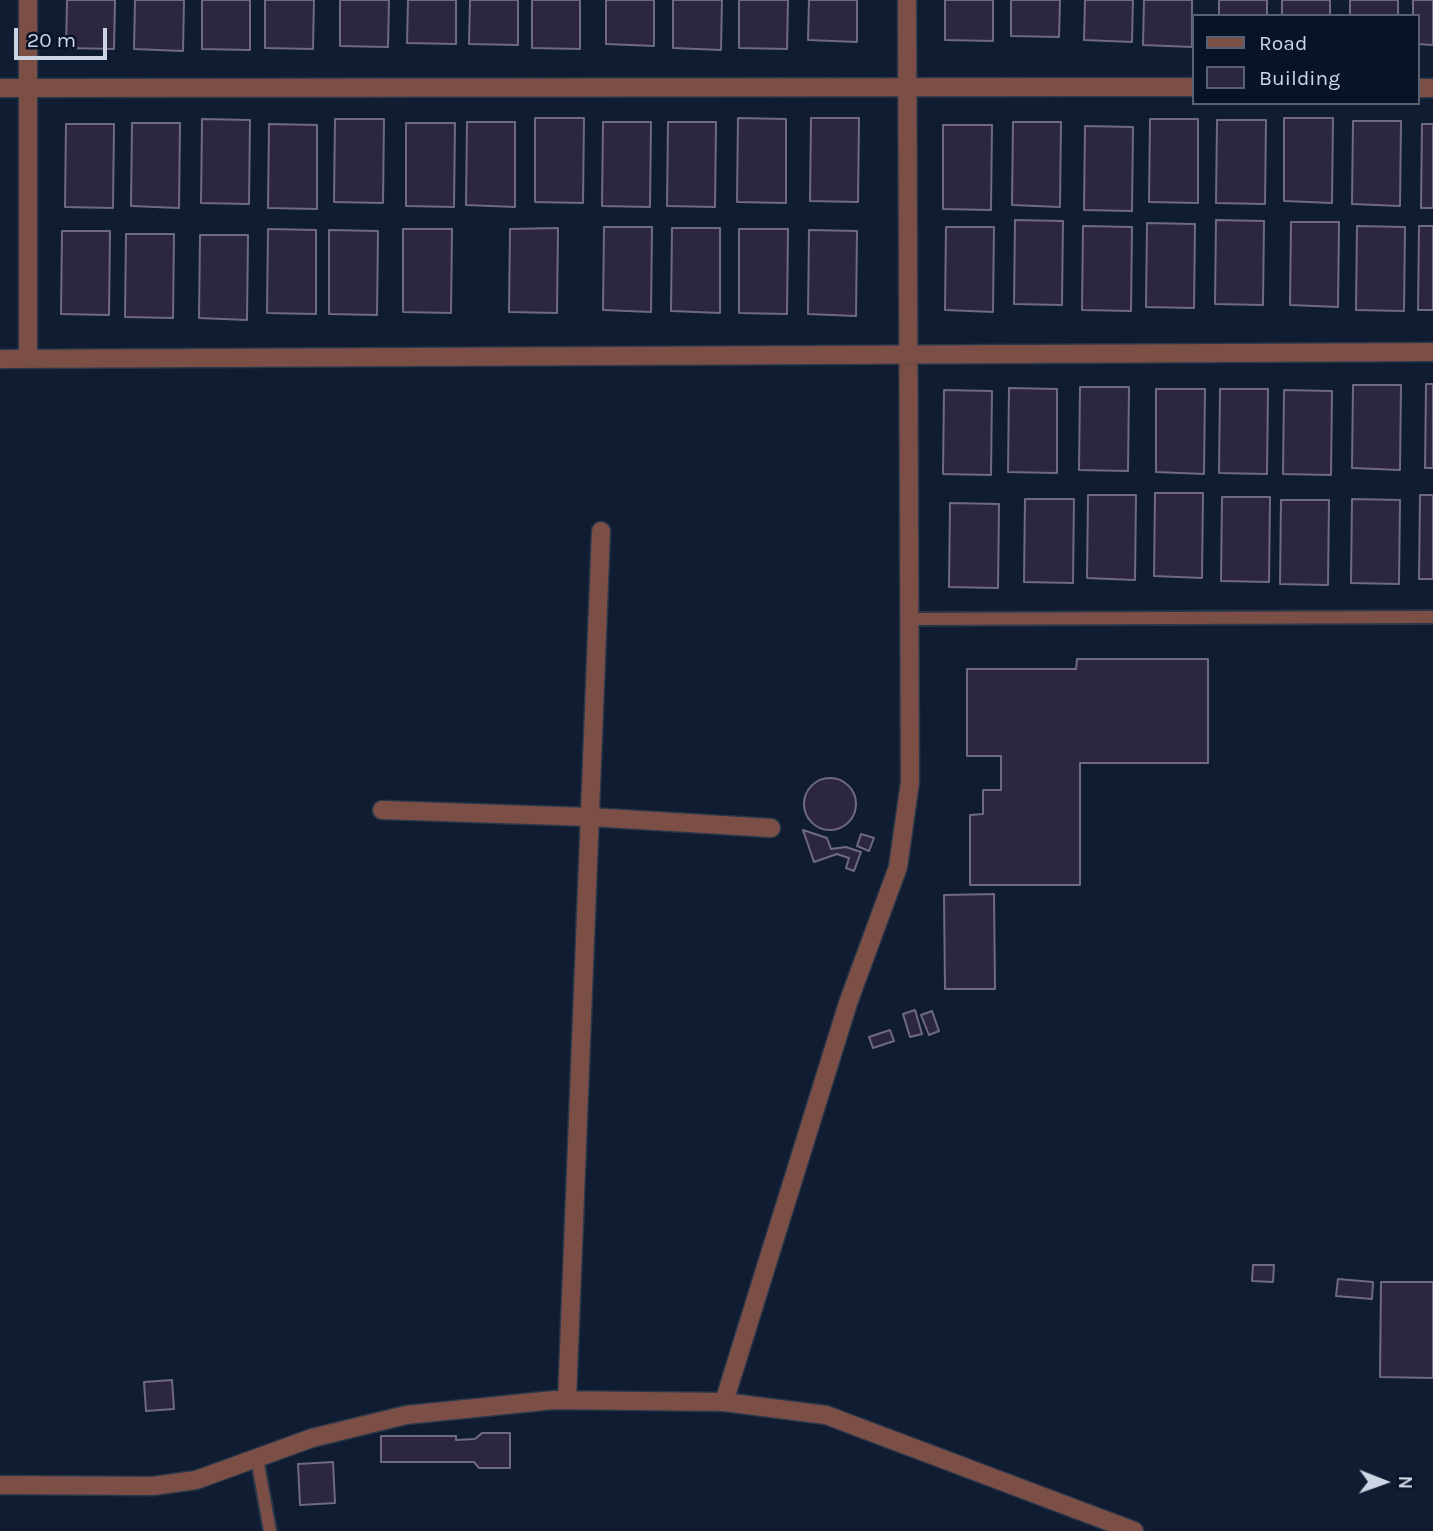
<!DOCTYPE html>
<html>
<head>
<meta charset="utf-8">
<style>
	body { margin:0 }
	#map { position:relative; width:1433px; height:1531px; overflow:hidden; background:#101c31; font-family:Karla,sans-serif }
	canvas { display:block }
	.legend { position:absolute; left:1192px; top:14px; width:228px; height:91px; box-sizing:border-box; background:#081327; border:2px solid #576173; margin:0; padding:9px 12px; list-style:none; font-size:21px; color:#cdd5e4 }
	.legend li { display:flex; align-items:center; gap:14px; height:35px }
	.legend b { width:35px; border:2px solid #576173 }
	.north { position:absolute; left:1349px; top:1447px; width:70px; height:70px; -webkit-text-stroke:5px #081327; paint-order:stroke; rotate:91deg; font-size:19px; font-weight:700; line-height:28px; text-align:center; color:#cdd5e4 }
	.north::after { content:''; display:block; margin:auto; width:24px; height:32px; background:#cdd5e4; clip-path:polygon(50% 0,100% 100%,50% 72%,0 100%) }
	.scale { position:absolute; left:14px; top:28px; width:93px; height:32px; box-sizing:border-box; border:4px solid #cdd5e4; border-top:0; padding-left:9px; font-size:21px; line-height:24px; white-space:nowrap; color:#cdd5e4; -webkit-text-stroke:5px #081327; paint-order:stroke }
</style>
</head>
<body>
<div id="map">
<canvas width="1433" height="1531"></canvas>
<ul class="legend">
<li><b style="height:9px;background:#7c4f46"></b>Road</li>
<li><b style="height:19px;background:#2c263e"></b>Building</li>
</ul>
<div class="north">N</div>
<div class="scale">20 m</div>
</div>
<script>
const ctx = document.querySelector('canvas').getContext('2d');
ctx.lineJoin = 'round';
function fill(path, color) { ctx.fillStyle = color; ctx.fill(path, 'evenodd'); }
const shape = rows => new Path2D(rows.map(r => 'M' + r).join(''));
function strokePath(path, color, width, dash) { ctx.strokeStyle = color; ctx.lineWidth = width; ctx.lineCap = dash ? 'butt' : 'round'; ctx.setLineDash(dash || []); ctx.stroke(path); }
const building = shape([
	[67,0,115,0,114,49,66,48,67,0],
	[135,0,184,0,183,51,134,49,135,0],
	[202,0,250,0,250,50,202,49,202,0],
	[265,0,314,0,313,49,265,48,265,0],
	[340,0,389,0,388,47,340,46,340,0],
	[408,0,456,0,456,44,407,43,408,0],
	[470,0,518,0,518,45,469,44,470,0],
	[532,0,580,0,580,49,532,48,532,0],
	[606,0,654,0,654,46,606,44,606,0],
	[673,0,722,0,721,50,673,48,673,0],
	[739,0,788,0,787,49,739,48,739,0],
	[809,0,857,0,857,42,808,40,809,0],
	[945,0,993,0,993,41,945,40,945,0],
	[1011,0,1060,0,1059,37,1011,36,1011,0],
	[1085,0,1133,0,1132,42,1084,40,1085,0],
	[1144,0,1192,0,1192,47,1143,45,1144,0],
	[1219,0,1267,0,1267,16,1219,16,1219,0],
	[1282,0,1330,0,1330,16,1282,16,1282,0],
	[1350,0,1398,0,1398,16,1350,16,1350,0],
	[1413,0,1433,0,1433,45,1417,44,1417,16,1413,16,1413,0],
	[535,118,584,118,583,203,535,202,535,118],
	[738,118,786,119,786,203,737,202,738,118],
	[811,118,859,118,858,202,810,201,811,118],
	[1284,118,1333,118,1332,203,1284,201,1284,118],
	[202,119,250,120,249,204,201,203,202,119],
	[335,119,384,119,383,203,334,202,335,119],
	[1150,119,1198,119,1198,203,1149,202,1150,119],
	[1217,120,1266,120,1265,204,1216,203,1217,120],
	[1353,121,1401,121,1400,206,1352,204,1353,121],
	[467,122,515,122,515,207,466,205,467,122],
	[603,122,651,122,650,207,602,206,603,122],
	[668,122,716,122,715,207,667,206,668,122],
	[1013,122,1061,122,1060,207,1012,205,1013,122],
	[132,123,180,123,179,208,131,206,132,123],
	[406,123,455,123,454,207,406,206,406,123],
	[66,124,114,124,113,208,65,207,66,124],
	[269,124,317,125,317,209,268,208,269,124],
	[1422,124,1433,124,1433,208,1421,208,1422,124],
	[943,125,992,125,991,210,943,209,943,125],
	[1085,126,1133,127,1132,211,1084,210,1085,126],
	[1015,220,1063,221,1062,305,1014,304,1015,220],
	[1216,220,1264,221,1263,305,1215,304,1216,220],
	[1291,222,1339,222,1338,307,1290,305,1291,222],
	[1147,223,1195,224,1194,308,1146,307,1147,223],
	[1083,226,1132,227,1131,311,1082,310,1083,226],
	[1357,226,1405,227,1404,311,1356,310,1357,226],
	[1419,226,1433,226,1433,310,1418,310,1419,226],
	[604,227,652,227,651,312,603,310,604,227],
	[946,227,994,227,993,312,945,310,946,227],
	[558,228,557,313,509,312,510,229,558,228],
	[672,228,720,228,720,313,671,311,672,228],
	[268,229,316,230,316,314,267,313,268,229],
	[403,229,452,229,451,313,403,312,403,229],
	[739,229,788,229,787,314,739,313,739,229],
	[329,230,378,231,377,315,329,314,329,230],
	[809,230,857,231,856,316,808,314,809,230],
	[62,231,110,231,109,315,61,314,62,231],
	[126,234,174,234,173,318,125,317,126,234],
	[200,235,248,235,247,320,199,318,200,235],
	[1426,384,1433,384,1433,468,1425,468,1426,384],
	[1353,385,1401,385,1400,470,1352,468,1353,385],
	[1080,387,1129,387,1128,471,1079,470,1080,387],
	[1009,388,1057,389,1057,473,1008,472,1009,388],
	[1156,389,1205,389,1204,474,1156,472,1156,389],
	[1220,389,1268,389,1267,474,1219,473,1220,389],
	[944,390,992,391,991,475,943,474,944,390],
	[1284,390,1332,391,1331,475,1283,474,1284,390],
	[1155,493,1203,493,1202,578,1154,576,1155,493],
	[1088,495,1136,495,1135,580,1087,578,1088,495],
	[1420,495,1433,495,1433,579,1419,579,1420,495],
	[1222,497,1270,497,1269,582,1221,581,1222,497],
	[1025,499,1074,499,1073,583,1024,582,1025,499],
	[1352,499,1400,500,1399,584,1351,583,1352,499],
	[1281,500,1329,500,1328,585,1280,584,1281,500],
	[950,503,999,504,998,588,949,587,950,503],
	[1077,659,1208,659,1208,763,1080,763,1080,885,970,885,970,815,983,814,983,790,1001,790,1001,756,967,756,967,669,1076,669,1077,659],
	'804 804a26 26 0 1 1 52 0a26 26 0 1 1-52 0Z',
	[803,830,827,838,831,849,846,847,861,852,854,871,846,868,849,858,837,854,814,862,803,830],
	[861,834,874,838,869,851,857,846,861,834],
	[994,894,995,989,945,989,944,895,994,894],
	[915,1010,922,1034,910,1037,903,1014,915,1010],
	[932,1011,939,1031,929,1035,921,1015,932,1011],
	[890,1030,894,1041,873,1048,869,1037,890,1030],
	[1253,1265,1274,1265,1273,1282,1252,1281,1253,1265],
	[1338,1279,1373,1282,1372,1299,1336,1296,1338,1279],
	[1381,1282,1433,1282,1433,1378,1380,1377,1381,1282],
	[172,1380,174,1409,146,1411,144,1382,172,1380],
	[482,1433,510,1433,510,1468,479,1468,474,1462,381,1462,381,1436,456,1436,456,1440,475,1439,482,1433],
	[333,1462,335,1503,300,1505,298,1464,333,1462]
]);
fill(building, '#2c263e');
strokePath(building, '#6f6985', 2);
const service = shape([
	[909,619,1433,617],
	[257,1458,270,1531]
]);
const minor = shape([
	[0,88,1193,87],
	[1417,88,1433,88],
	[0,359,1433,352],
	[28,359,28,0],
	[382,810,590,817,771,828],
	[567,1400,601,531],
	[724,1402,848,1003,898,867,910,782,907,0],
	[0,1485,153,1486,196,1480,312,1438,406,1415,554,1400,724,1402,826,1415,1134,1531]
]);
strokePath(service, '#2a364a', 16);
strokePath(minor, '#2a364a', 21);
strokePath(service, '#7c4f46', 12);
strokePath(minor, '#7c4f46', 18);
</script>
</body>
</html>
